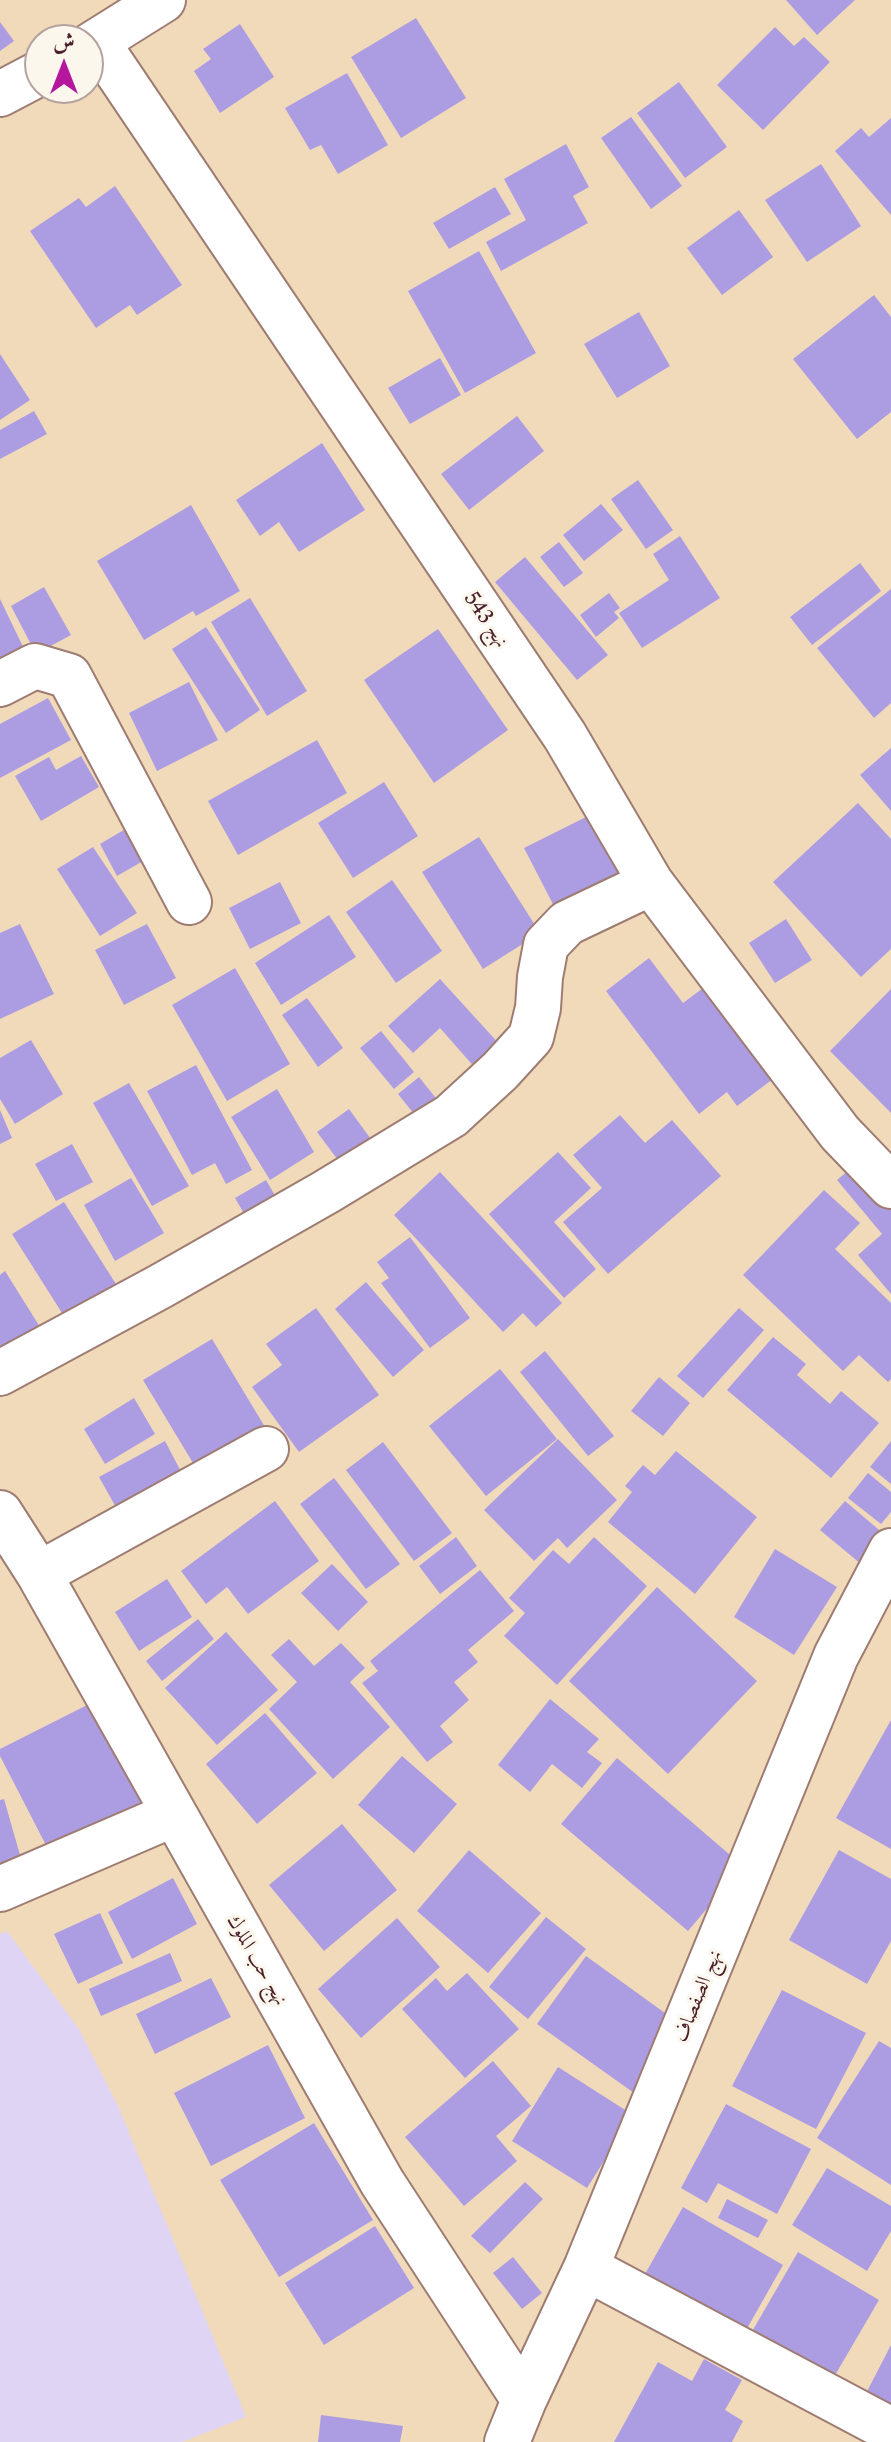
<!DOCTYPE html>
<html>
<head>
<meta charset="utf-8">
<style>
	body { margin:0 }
	#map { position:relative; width:891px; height:2442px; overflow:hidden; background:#f1daba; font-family:"Libre Caslon Text",Amiri,serif }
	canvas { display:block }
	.north { position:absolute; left:24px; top:24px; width:80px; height:80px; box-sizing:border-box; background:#fbf7ec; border:2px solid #b4a19f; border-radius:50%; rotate:0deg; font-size:22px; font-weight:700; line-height:32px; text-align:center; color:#4a1f2b }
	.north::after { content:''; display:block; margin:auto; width:28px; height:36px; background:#b5179e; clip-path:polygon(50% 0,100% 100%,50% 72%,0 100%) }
</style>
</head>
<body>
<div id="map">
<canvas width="891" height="2442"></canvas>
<div class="north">ش</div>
</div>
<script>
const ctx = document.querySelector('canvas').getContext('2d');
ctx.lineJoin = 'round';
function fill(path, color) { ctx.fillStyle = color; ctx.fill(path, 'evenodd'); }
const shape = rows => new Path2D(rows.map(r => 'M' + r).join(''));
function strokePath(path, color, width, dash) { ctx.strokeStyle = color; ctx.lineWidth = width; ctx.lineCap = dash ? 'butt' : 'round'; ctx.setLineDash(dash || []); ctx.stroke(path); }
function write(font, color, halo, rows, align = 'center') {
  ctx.font = font + ' "Libre Caslon Text",Amiri,serif'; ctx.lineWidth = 6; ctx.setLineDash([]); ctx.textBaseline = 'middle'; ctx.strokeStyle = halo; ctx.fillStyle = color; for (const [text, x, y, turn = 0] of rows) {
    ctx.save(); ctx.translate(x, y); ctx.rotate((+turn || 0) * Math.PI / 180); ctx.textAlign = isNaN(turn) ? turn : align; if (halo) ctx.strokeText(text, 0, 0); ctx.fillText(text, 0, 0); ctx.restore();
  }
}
fill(shape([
	[7,1931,79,2029,118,2106,246,2417,182,2442,0,2442,0,1934]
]), '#e0d4f4');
fill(shape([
	[786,0,855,0,817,35],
	[416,18,466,98,401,138,351,57],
	[0,22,14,41,0,51],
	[240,24,274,77,220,113,194,71,211,59,203,49],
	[775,27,794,46,804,37,830,62,763,130,717,85],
	[347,73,388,145,338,174,321,145,310,150,285,108],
	[679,82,727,147,685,178,637,113],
	[631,117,682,186,651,209,601,138],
	[891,118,891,215,835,151,861,128,869,137],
	[566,144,589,187,573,196,588,223,501,271,486,242,526,220,504,179],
	[821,164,861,226,807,262,765,200],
	[115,186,182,285,137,315,130,305,96,328,30,231,79,198,86,207],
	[495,187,511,214,449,249,433,223],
	[739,210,773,257,722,295,687,248],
	[479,251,536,353,465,393,408,291],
	[874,295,891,317,891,412,857,439,793,359],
	[639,312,670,366,617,398,584,344],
	[0,354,30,400,0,420],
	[440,358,461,395,410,424,388,388],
	[34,411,47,434,0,459,0,430],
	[517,416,544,451,469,510,441,474],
	[322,443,365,510,299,552,279,522,260,536,236,500],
	[638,480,673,530,646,549,611,499],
	[601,504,623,530,584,561,563,535],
	[191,505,240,591,196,616,193,611,144,640,97,561],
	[680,536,720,598,642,648,619,613,669,580,653,554],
	[559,542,583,573,564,587,540,557],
	[525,557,608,655,577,680,495,582],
	[860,563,881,591,812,645,790,617],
	[44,587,71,635,36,654,11,606],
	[891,589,891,703,874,718,817,648],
	[609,593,620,608,614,612,619,618,596,637,580,615],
	[250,598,307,691,267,716,211,622],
	[0,599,27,655,0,668],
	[206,627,260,710,226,733,172,649],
	[438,629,508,730,434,783,364,680],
	[189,682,218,740,157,771,129,713],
	[48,698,71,740,0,778,0,724],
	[317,740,347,793,238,855,208,801],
	[891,748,891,811,860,775],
	[81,756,99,787,41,821,15,776,49,757,56,770],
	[384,782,418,836,353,878,318,823],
	[858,803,891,839,891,949,861,977,773,882],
	[594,813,628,879,558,914,524,848],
	[139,821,157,853,117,876,100,844],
	[479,837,540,933,483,969,422,872],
	[93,847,137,913,100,936,57,869],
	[392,880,442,951,396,983,346,912],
	[280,882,301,923,250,949,229,908],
	[329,915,356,957,281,1005,255,963],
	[786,919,812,960,775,983,749,943],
	[20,924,54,994,0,1019,0,933],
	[147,924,176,978,124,1005,95,950],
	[649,958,683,1003,703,988,773,1079,737,1106,727,1092,699,1114,606,991],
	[235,968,290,1064,227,1101,172,1005],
	[440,979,502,1047,477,1070,440,1028,413,1053,388,1026],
	[891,989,891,1113,830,1051],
	[307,998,343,1048,318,1067,282,1015],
	[381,1031,414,1072,394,1089,360,1048],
	[31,1040,63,1094,15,1124,0,1099,0,1058],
	[196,1065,252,1170,226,1184,215,1163,192,1175,147,1091],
	[419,1077,443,1107,422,1124,398,1094],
	[129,1083,189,1186,152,1206,93,1103],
	[277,1089,314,1152,270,1180,231,1117],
	[349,1109,381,1153,349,1175,317,1132],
	[0,1110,12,1138,0,1144],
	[620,1115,645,1143,672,1120,721,1176,608,1274,563,1222,602,1188,573,1155],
	[72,1144,93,1182,56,1201,35,1164],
	[558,1152,591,1188,554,1222,596,1269,564,1298,489,1214],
	[855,1165,891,1206,891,1294,858,1255,882,1234,837,1180],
	[440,1172,562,1303,536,1327,523,1313,503,1332,394,1215],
	[131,1178,164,1233,115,1261,84,1205],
	[266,1180,284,1211,253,1229,235,1198],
	[824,1190,860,1223,835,1249,891,1303,891,1379,888,1382,859,1355,843,1371,743,1275],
	[64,1202,121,1292,69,1324,12,1234],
	[410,1237,470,1318,430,1348,381,1283,389,1278,377,1262],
	[5,1271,40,1327,2,1350,0,1347,0,1275],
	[366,1282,424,1350,393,1377,335,1309],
	[316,1308,379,1395,299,1452,252,1387,282,1365,266,1344],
	[739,1308,764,1330,703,1398,677,1376],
	[773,1337,806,1364,797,1375,830,1404,841,1391,879,1423,831,1478,727,1390],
	[212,1339,268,1432,199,1473,143,1380],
	[545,1351,614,1436,588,1456,520,1372],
	[500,1369,557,1439,486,1496,429,1426],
	[659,1377,690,1403,663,1436,631,1411],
	[134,1398,155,1434,105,1464,84,1429],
	[558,1439,617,1500,567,1548,558,1538,534,1561,484,1510],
	[165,1441,187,1483,122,1518,99,1477],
	[891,1441,891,1484,870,1467],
	[383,1442,452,1533,414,1561,346,1470],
	[676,1451,757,1517,695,1594,608,1522,632,1492,625,1486,643,1465,655,1475],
	[868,1473,891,1492,891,1512,881,1524,848,1498],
	[334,1478,400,1564,366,1589,300,1504],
	[275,1501,319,1561,248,1614,227,1587,206,1604,181,1571],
	[845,1501,891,1540,867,1569,820,1530],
	[456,1537,477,1566,440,1594,419,1566],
	[594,1537,647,1586,557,1685,504,1636,525,1613,509,1598,553,1550,569,1564],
	[775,1549,837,1587,794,1655,734,1617],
	[332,1564,368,1602,338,1631,301,1593],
	[480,1570,514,1611,468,1650,478,1662,454,1682,469,1700,440,1726,453,1742,427,1762,362,1683,378,1671,370,1661],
	[167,1579,192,1617,139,1651,115,1612],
	[657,1587,757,1681,668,1774,569,1681],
	[198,1619,214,1639,162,1681,146,1661],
	[226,1632,278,1690,217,1745,165,1688],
	[289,1639,314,1666,341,1643,365,1668,350,1682,390,1727,333,1779,269,1709,297,1682,271,1655],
	[103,1697,154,1796,49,1851,0,1756,0,1749],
	[550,1699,599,1739,587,1752,602,1763,582,1788,552,1764,530,1792,498,1765],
	[265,1713,317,1773,257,1824,206,1764],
	[891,1720,891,1849,836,1818],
	[402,1756,457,1804,414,1853,358,1805],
	[617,1758,743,1866,688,1931,561,1824],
	[4,1799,24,1869,0,1876,0,1800],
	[342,1824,397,1890,324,1951,269,1885],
	[469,1850,541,1913,488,1973,417,1911],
	[839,1850,891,1879,891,1941,867,1984,789,1940],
	[173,1878,197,1924,132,1959,108,1912],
	[100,1913,123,1963,78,1984,54,1934],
	[546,1917,586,1949,528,2019,489,1987],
	[397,1918,440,1967,361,2038,318,1989],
	[170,1953,182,1981,101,2016,89,1989],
	[586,1956,683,2026,634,2093,537,2024],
	[467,1973,519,2029,465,2078,402,2009,436,1978,447,1991],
	[211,1978,231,2017,155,2054,136,2014],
	[782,1990,866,2033,816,2129,732,2086],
	[879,2041,891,2048,891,2185,817,2138],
	[268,2045,305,2118,211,2166,174,2093],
	[493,2061,531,2106,496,2136,517,2161,464,2206,405,2137],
	[558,2067,633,2115,587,2188,512,2141],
	[726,2104,811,2149,777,2214,718,2183,707,2203,681,2188],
	[314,2123,373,2220,279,2277,220,2180],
	[827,2168,891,2206,891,2231,867,2271,792,2225],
	[525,2182,543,2199,490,2253,471,2236],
	[727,2199,768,2220,758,2238,718,2218],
	[683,2207,783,2265,745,2332,645,2274],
	[375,2226,414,2288,324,2345,285,2283],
	[798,2252,879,2300,831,2382,750,2335],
	[513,2257,542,2293,522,2309,493,2273],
	[891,2345,891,2422,860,2405],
	[704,2359,742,2380,725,2410,743,2421,732,2442,614,2442,658,2362,692,2381],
	[321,2415,403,2426,400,2442,318,2442]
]), '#ac9de2');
const street = shape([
	[97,42,565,736,651,883,840,1133,891,1186],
	[88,47,163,0],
	[0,94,40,73],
	[0,684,35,666,69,676,189,902],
	[0,1373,161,1286,326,1192,451,1116,500,1071,531,1037,538,1008,540,977,546,945,567,923,651,883],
	[0,1513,39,1574,382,2182,524,2400],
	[39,1574,266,1449],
	[0,1889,174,1814],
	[586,2268,891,2430],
	[507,2442,524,2400,586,2268,836,1656,891,1551]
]);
strokePath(street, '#9e7c72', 48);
strokePath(street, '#fff', 44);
write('20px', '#4a1f2b', '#fbf7ec', [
	["نهج 543",486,620,56],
	["نهج حب الملوك",257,1960,60],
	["نهج الصفصاف",698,1996,-68]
]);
</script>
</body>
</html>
